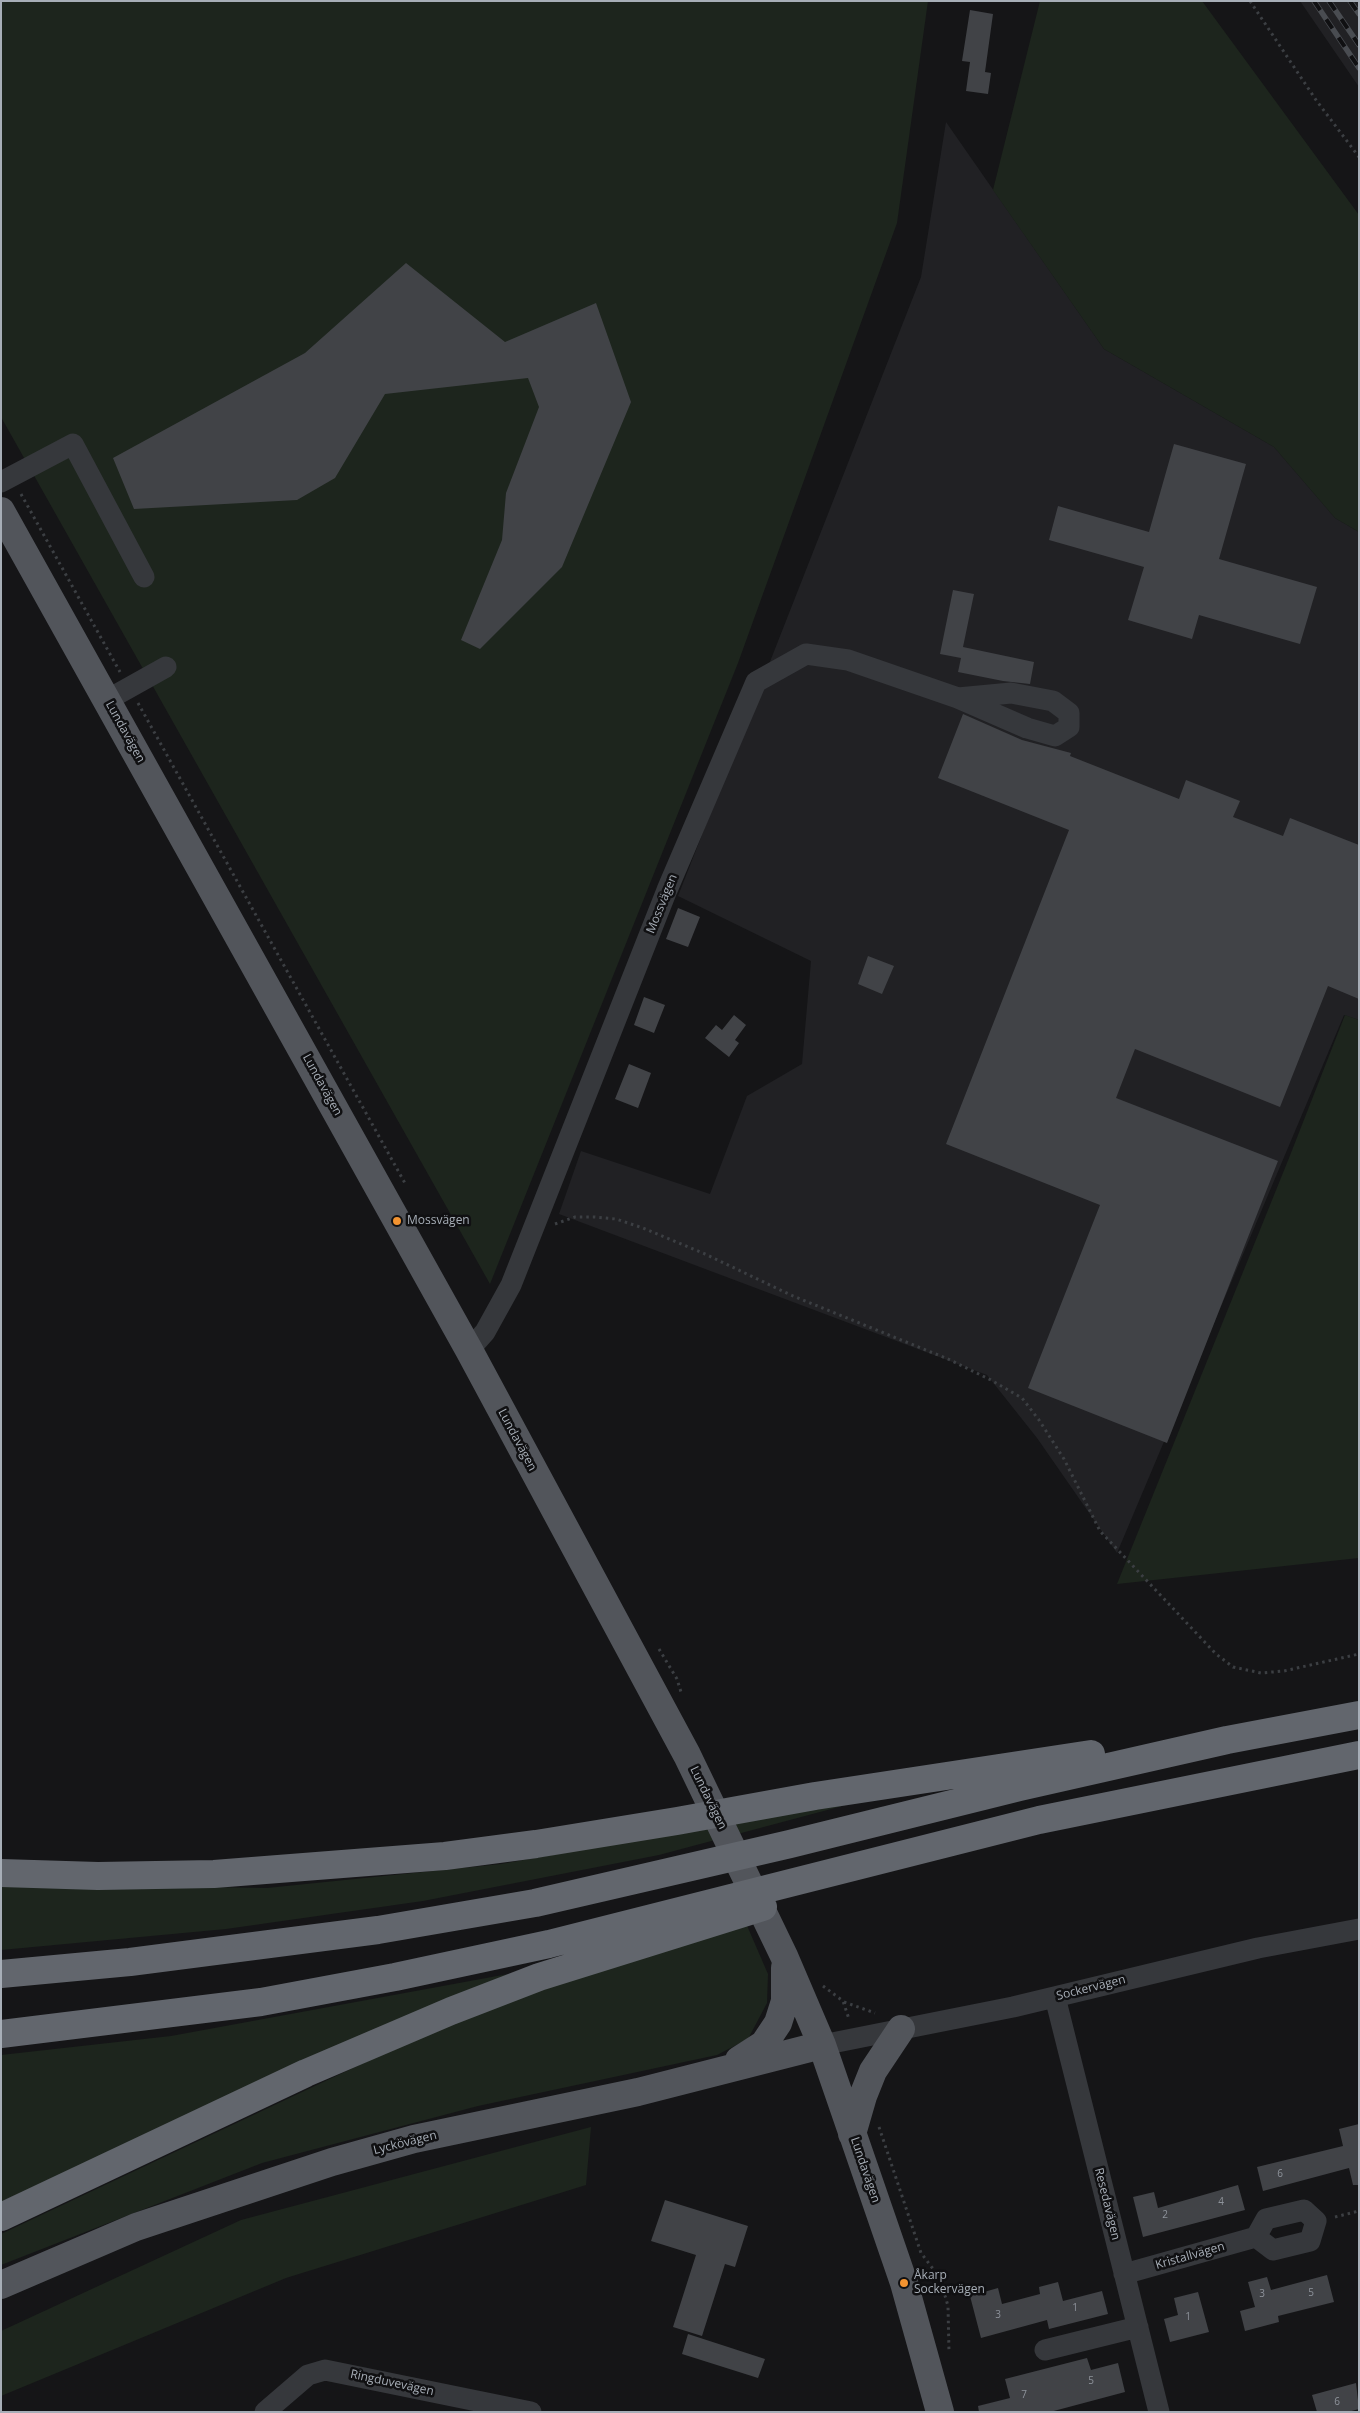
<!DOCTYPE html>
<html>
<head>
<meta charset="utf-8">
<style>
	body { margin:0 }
	#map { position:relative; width:1360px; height:2413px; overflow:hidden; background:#151517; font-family:"Open Sans",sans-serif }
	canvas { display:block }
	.frame { position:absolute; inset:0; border:2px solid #a7aeb7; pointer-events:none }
</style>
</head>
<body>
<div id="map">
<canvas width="1360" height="2413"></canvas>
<div class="frame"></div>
</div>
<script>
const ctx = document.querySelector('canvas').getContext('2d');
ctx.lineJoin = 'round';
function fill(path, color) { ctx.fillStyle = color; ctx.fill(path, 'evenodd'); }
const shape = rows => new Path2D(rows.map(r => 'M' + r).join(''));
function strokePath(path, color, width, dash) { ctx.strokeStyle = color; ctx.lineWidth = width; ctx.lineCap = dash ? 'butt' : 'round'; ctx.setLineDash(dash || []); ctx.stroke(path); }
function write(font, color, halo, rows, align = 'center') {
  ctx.font = font + ' "Open Sans",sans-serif'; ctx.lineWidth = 5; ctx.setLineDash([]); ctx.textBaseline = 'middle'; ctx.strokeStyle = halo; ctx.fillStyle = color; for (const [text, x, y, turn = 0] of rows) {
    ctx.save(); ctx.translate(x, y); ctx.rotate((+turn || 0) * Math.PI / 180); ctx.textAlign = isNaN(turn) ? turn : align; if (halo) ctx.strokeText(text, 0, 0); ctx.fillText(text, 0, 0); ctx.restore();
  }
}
fill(shape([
	[1300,1,1359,1,1359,87],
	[946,122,1104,349,1274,447,1335,518,1359,532,1359,1020,1344,1015,1117,1553,1037,1438,987,1375,559,1214,581,1151,710,1194,747,1096,802,1064,811,961,678,896,921,277]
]), '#212124');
fill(shape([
	[1,1,928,1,897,223,738,663,490,1284,1,417],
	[1040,1,1202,1,1359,215,1359,532,1335,518,1274,447,1104,349,993,190],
	[1345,1015,1359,1020,1359,1558,1117,1584,1289,1158],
	[876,1797,659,1855,423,1901,226,1929,1,1950,1,1884,267,1888,501,1864],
	[745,1921,768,1974,767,2003,748,2039,717,2055,478,2106,262,2163,1,2265,1,2234,389,2051,537,1989],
	[508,1974,349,2042,1,2202,1,2055,171,2036],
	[591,2127,586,2185,286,2278,1,2396,1,2331,241,2220]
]), '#1d251d');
fill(shape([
	[970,10,993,14,985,72,991,73,988,94,966,91,970,62,962,61],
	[406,263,505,342,596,303,631,402,562,567,480,649,461,640,502,540,506,493,539,407,528,378,385,394,335,478,297,500,134,509,113,458,305,353],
	[1174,444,1246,464,1219,559,1317,587,1300,644,1199,615,1192,639,1128,620,1144,567,1049,540,1058,506,1149,532],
	[953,590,974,594,963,647,1034,662,1030,684,1003,681,958,672,961,658,940,654],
	[963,714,1022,740,1071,753,1070,756,1179,799,1186,780,1240,801,1233,817,1283,836,1290,818,1359,845,1359,999,1328,986,1280,1107,1135,1049,1116,1098,1278,1161,1167,1443,1028,1388,1100,1205,946,1144,1069,830,938,778],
	[678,908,700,917,688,947,666,939],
	[868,956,894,966,882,994,858,984],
	[644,997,665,1005,654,1033,634,1025],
	[734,1015,746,1025,735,1040,739,1043,729,1057,705,1038,716,1025,722,1030],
	[629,1064,651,1073,638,1108,615,1099],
	[1359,2124,1359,2185,1353,2185,1349,2168,1263,2191,1257,2167,1343,2146,1339,2129],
	[1238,2185,1245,2210,1143,2237,1133,2197,1154,2192,1158,2208],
	[665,2200,748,2226,735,2267,725,2264,702,2336,673,2327,696,2255,651,2241],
	[1327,2275,1334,2302,1278,2316,1279,2322,1245,2331,1240,2311,1255,2307,1248,2282,1267,2277,1271,2290],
	[1058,2282,1063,2301,1102,2291,1108,2314,1049,2329,1047,2320,981,2338,970,2296,998,2288,1002,2304,1040,2294,1039,2287],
	[1198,2292,1209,2332,1170,2342,1164,2319,1178,2315,1174,2298],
	[688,2334,765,2359,758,2378,682,2354],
	[1087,2358,1091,2370,1118,2363,1125,2392,1050,2412,979,2412,978,2406,1010,2398,1005,2379],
	[1356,2383,1359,2409,1348,2412,1317,2412,1312,2395]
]), '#414347');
strokePath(shape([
	[1250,1,1316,100,1359,157],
	[21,494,120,672],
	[138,703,406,1185],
	[555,1224,575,1217,595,1217,616,1219,643,1228,705,1254,793,1296,948,1359,991,1380,1022,1398,1039,1420,1064,1459,1100,1531,1216,1654,1233,1667,1261,1673,1284,1671,1359,1654],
	[659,1649,677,1679,681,1692],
	[823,1986,843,2001,849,2019],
	[844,2002,875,2013],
	[879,2127,921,2253,940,2278,948,2306,949,2352],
	[1335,2217,1359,2211]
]), '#3c3f43', 3, [2.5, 4]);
strokePath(shape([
	[1,482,73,444,144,577],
	[107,700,166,667],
	[469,1350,485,1332,511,1285,667,890,756,682,806,654,848,660,958,698,1027,728,1055,736,1069,727,1069,713,1053,701,1011,693,958,698],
	[1055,1997,1159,2412],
	[822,2045,1013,2007,1258,1948,1359,1929],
	[1124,2274,1256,2237,1273,2250,1310,2241,1316,2221,1304,2210,1266,2219,1256,2237],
	[1045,2350,1138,2327],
	[265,2412,308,2375,325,2370,531,2412]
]), '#36383c', 21);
strokePath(shape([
	[1,511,469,1350,687,1755,784,1956,822,2045,904,2283,940,2412],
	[739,2060,764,2044,778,2023,785,2001,785,1968],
	[852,2134,863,2096,873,2071,901,2029],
	[1,2285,136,2227,332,2162,414,2139,638,2092,822,2045]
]), '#52555b', 28);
strokePath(shape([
	[1,1873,98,1876,214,1874,445,1856,536,1844,677,1821,815,1796,1091,1754],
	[1,1974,130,1962,378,1930,535,1903,790,1844,1020,1787,1227,1740,1359,1715],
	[1,2034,261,2002,395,1977,549,1944,1039,1820,1359,1755],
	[1,2217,306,2073,451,2011,539,1977,763,1907]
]), '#62666d', 28);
const rail = shape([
	[1314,1,1359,68],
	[1329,1,1359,45],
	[1350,1,1359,14]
]);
strokePath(rail, '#494c51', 5.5);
strokePath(rail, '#101012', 4, [11]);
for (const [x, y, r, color] of [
	[397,1221,5,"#f39330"],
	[904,2283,5,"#f39330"]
]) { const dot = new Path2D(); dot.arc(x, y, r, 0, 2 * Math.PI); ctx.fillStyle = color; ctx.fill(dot); strokePath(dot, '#101012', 2); }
write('10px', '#8e939b', null, [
	["6",1280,2174],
	["4",1221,2202],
	["2",1165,2215],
	["5",1311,2293],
	["3",1262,2294],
	["1",1075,2308],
	["3",998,2315],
	["1",1188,2317],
	["5",1091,2381],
	["7",1024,2395],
	["6",1337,2402]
]);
write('12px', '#a7aeb7', '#101012', [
	["Lundavägen",125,732,61],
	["Mossvägen",662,904,-68],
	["Lundavägen",322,1085,61],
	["Lundavägen",517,1440,62],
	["Lundavägen",708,1798,64],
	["Sockervägen",1091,1988,-14],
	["Lyckövägen",405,2143,-14],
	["Lundavägen",865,2170,71],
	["Resedavägen",1107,2204,76],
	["Kristallvägen",1190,2256,-16],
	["Ringduvevägen",392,2383,12]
]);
write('12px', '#a7aeb7', '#101012', [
	["Mossvägen",407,1221],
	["Åkarp",914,2276],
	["Sockervägen",914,2290]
], 'left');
</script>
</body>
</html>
